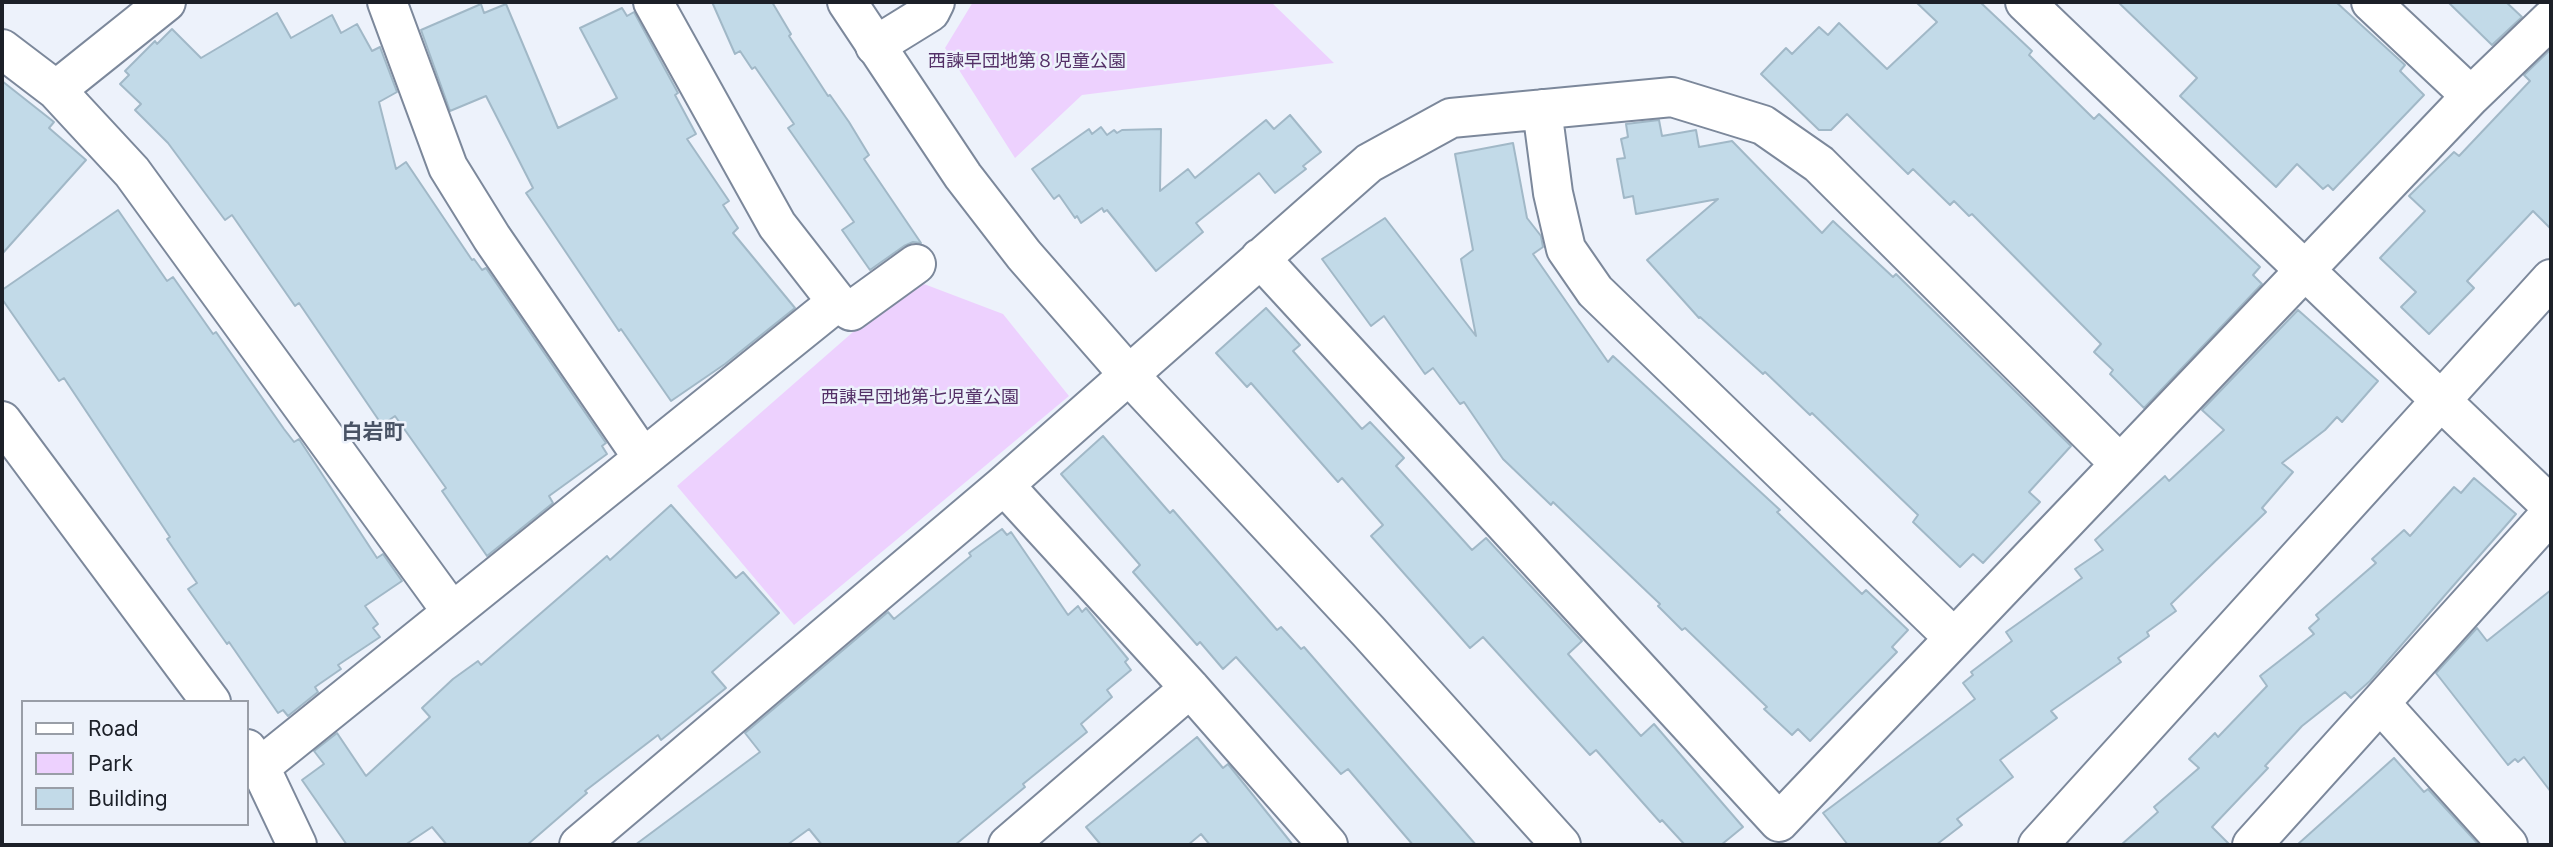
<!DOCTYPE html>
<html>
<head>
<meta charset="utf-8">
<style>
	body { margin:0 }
	#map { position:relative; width:2553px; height:847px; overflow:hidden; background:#edf2fb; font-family:Inter,sans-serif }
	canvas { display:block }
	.frame { position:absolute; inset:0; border:4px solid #1c2028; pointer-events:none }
	.legend { position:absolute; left:21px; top:700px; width:228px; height:126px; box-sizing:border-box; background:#edf2fb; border:2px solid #999ea7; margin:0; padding:9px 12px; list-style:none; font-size:21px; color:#1c2028 }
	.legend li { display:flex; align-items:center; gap:14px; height:35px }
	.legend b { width:35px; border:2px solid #999ea7 }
</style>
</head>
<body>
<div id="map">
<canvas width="2553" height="847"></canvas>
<div class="frame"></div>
<ul class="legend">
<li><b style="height:9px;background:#fff"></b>Road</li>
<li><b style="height:19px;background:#edd1fe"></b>Park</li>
<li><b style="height:19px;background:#c2dae8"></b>Building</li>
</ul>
</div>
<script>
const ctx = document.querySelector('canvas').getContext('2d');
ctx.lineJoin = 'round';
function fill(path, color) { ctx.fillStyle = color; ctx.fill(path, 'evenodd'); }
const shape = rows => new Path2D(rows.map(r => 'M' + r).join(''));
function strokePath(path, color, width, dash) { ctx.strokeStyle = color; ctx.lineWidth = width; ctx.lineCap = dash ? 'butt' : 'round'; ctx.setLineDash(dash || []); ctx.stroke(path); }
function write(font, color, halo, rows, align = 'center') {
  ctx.font = font + ' Inter,"Noto Sans JP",sans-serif'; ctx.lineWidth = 5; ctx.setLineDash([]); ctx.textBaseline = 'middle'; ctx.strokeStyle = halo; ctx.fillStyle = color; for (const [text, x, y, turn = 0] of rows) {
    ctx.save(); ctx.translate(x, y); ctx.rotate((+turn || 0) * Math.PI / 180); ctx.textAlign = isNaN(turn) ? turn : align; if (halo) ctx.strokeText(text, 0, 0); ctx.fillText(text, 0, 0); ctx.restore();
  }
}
fill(shape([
	[973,2,1271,2,1334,63,1082,95,1015,158,945,48],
	[924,284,1003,314,1069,396,794,625,677,486,861,325]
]), '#edd1fe');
const building = shape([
	[712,2,772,2,791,34,789,36,828,96,830,95,849,122,869,155,864,159,921,243,913,242,904,246,870,270,842,230,854,222,788,128,794,124,755,67,752,69,740,51,735,54,712,2],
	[1916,2,1980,2,2032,51,2029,55,2094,119,2099,114,2260,267,2253,275,2262,284,2144,408,2110,374,2113,370,2094,352,2101,344,1972,214,1969,216,1954,201,1950,205,1913,169,1908,174,1847,114,1831,130,1819,130,1761,74,1786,48,1792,54,1819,27,1828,35,1839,23,1887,69,1937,22,1916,2],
	[2118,2,2336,2,2405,65,2400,71,2424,95,2333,190,2328,185,2323,189,2297,164,2276,187,2180,96,2197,78,2118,2],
	[2448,2,2506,2,2522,17,2492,45,2448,2],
	[481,4,484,13,506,4,558,128,617,98,580,28,622,8,627,16,634,12,678,93,675,95,696,134,687,139,729,201,723,205,738,228,733,233,795,308,725,364,671,401,621,329,619,331,526,193,533,188,486,96,450,111,421,30,481,4],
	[277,13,291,38,332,15,341,33,357,24,372,51,380,47,397,92,379,102,396,169,406,162,472,260,474,259,482,270,486,268,606,443,602,446,607,454,549,496,553,503,487,556,442,491,446,488,395,416,382,425,299,303,295,306,232,215,225,220,168,143,135,110,141,104,120,84,129,75,125,71,155,41,157,44,172,29,201,58,277,13],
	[2551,49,2551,229,2533,211,2467,281,2474,288,2429,334,2401,307,2416,292,2380,258,2425,211,2409,196,2454,152,2459,156,2530,81,2524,75,2551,49],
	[2,81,54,122,49,128,86,160,2,254,2,81],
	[1290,115,1321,152,1303,166,1306,169,1275,193,1259,173,1196,223,1203,232,1156,271,1107,210,1104,212,1102,208,1081,223,1077,216,1075,218,1059,195,1054,199,1032,169,1089,129,1092,134,1101,127,1107,135,1114,130,1117,133,1122,130,1161,129,1160,191,1188,169,1195,178,1266,120,1274,129,1290,115],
	[1659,120,1662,136,1696,130,1699,147,1732,141,1822,233,1833,221,1893,277,1896,274,2071,446,2029,492,2040,502,1983,563,1973,554,1960,567,1913,522,1918,515,1812,413,1810,415,1765,372,1763,374,1700,317,1699,318,1647,260,1718,199,1636,214,1633,196,1624,198,1617,159,1625,158,1621,139,1628,137,1626,124,1659,120],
	[1513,143,1527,218,1541,236,1543,247,1533,254,1608,362,1613,356,1780,510,1777,512,1862,594,1866,590,1908,630,1892,647,1897,652,1810,741,1798,729,1792,735,1764,709,1767,707,1685,628,1682,630,1658,606,1660,604,1553,502,1551,505,1503,459,1464,402,1460,404,1433,368,1425,374,1384,316,1371,326,1322,259,1385,218,1476,336,1461,259,1473,250,1455,154,1513,143],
	[118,210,167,281,173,277,213,334,216,332,284,429,294,442,299,439,377,558,383,554,402,581,365,606,378,624,373,628,380,637,338,665,341,669,315,687,318,692,288,716,283,710,278,713,229,642,227,644,188,589,197,583,167,539,170,537,64,378,59,381,2,299,2,290,118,210],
	[1266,308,1300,345,1293,351,1362,429,1370,422,1404,458,1396,466,1472,550,1486,538,1582,641,1568,654,1641,736,1654,724,1743,827,1721,845,1685,845,1662,820,1660,822,1596,750,1590,755,1483,637,1470,648,1371,536,1383,525,1342,478,1338,482,1251,383,1247,387,1216,353,1266,308],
	[2298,310,2378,381,2342,422,2337,417,2325,430,2282,463,2293,472,2262,508,2266,512,2171,604,2176,611,2147,632,2149,636,2118,658,2121,662,2051,711,2057,718,2000,760,2013,777,1957,819,1962,825,1936,845,1848,845,1823,813,1975,699,1963,683,1973,675,1971,672,2012,641,2006,632,2082,578,2075,569,2103,550,2095,540,2165,476,2169,481,2224,430,2202,410,2298,310],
	[1103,436,1170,513,1173,510,1277,630,1281,627,1301,649,1304,647,1476,845,1413,845,1348,769,1341,774,1236,657,1223,669,1200,642,1197,645,1133,572,1140,565,1061,474,1103,436],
	[2474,478,2516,514,2370,681,2351,698,2345,692,2302,726,2265,766,2268,768,2212,827,2230,845,2121,845,2158,812,2154,807,2199,768,2189,759,2215,733,2218,737,2267,686,2260,676,2314,634,2309,628,2319,619,2316,615,2376,563,2372,559,2404,530,2410,536,2454,487,2461,493,2474,478],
	[671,505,736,578,743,572,779,613,712,672,726,688,661,740,658,735,585,791,587,793,527,845,447,845,432,827,405,845,347,845,302,780,324,764,314,751,337,733,366,776,430,717,422,708,453,679,478,661,481,665,607,556,610,560,671,505],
	[1002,529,1007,535,1011,532,1068,615,1078,606,1082,612,1086,608,1128,659,1125,662,1131,670,1107,690,1112,697,1081,724,1087,732,1023,784,1025,787,955,845,822,845,809,829,787,845,635,845,760,752,745,733,888,612,894,619,971,556,969,553,1002,529],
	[2551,590,2551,792,2524,757,2518,762,2515,759,2508,765,2436,673,2477,628,2487,641,2551,590],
	[1197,737,1223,768,1228,764,1293,845,1210,845,1201,834,1188,845,1101,845,1086,827,1197,737],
	[2394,758,2424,792,2428,789,2479,845,2297,845,2394,758]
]);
fill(building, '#c2dae8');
strokePath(building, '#a1b8c7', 2);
const minor = shape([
	[387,2,448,167,492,238,643,458],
	[653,2,777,225,837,302,851,311,916,264],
	[2025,2,2551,506],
	[2371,2,2471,96],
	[875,46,930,12,935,2],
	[2,49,56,90,132,172,452,612],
	[56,90,166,2],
	[1542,109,1553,193,1566,249,1595,291,1954,638],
	[1260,258,1779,822,2471,96,2551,19],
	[2,421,211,702],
	[1004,485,1190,688,1328,845],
	[2380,703,2508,845],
	[247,749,260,767,297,845],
	[260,767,837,302],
	[579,845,1004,485,1369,163,1451,118,1672,97,1763,125,1819,164,2120,464],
	[1008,845,1190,688],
	[2252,845,2551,513]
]);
const tertiary = shape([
	[847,2,963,176,1024,255,1129,375,1368,631,1561,845],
	[2038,845,2551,279]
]);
strokePath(minor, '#7c889b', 42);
strokePath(tertiary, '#7c889b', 42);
strokePath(minor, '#fff', 38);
strokePath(tertiary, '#fff', 38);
write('18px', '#543067', '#edf2fb', [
	["西諫早団地第８児童公園",1027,62],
	["西諌早団地第七児童公園",920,398]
]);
write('bold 21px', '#495365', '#edf2fb', [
	["白岩町",373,433]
]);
</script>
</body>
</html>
